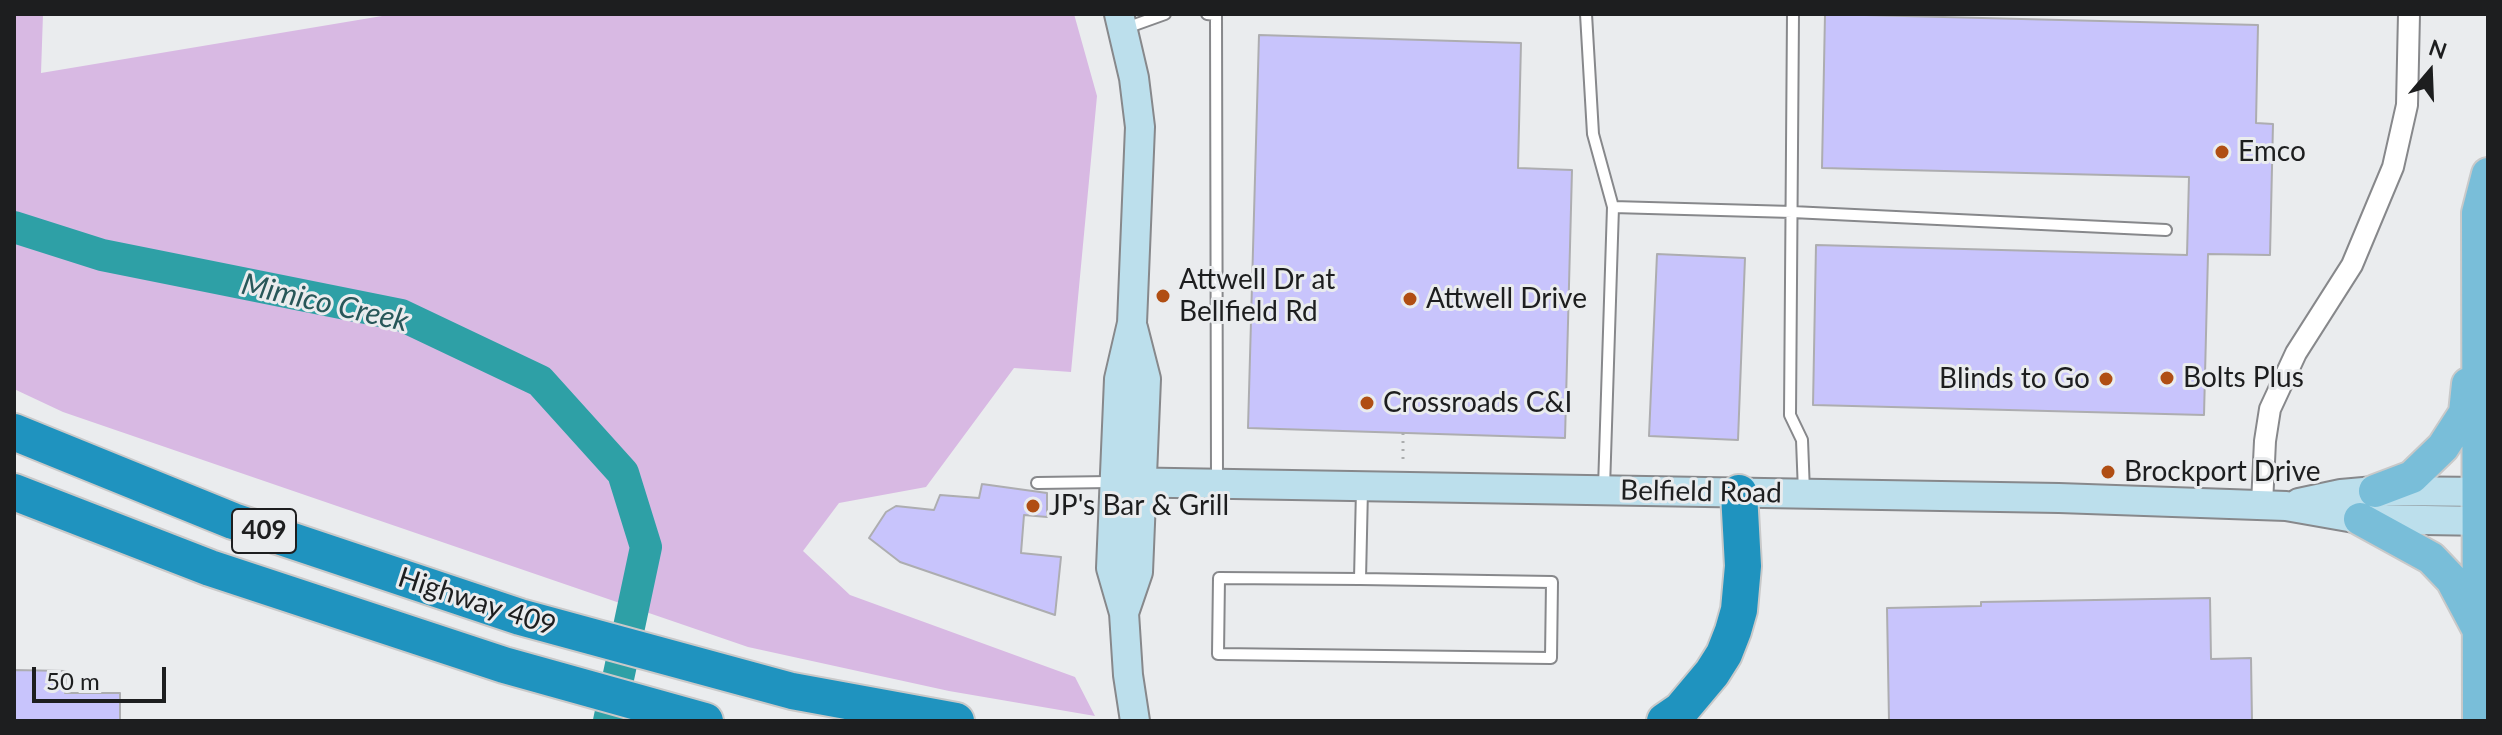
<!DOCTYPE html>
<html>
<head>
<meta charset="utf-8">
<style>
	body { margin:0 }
	#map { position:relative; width:2502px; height:735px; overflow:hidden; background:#eaecee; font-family:Lato,sans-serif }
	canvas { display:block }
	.frame { position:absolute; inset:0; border:16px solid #1d1e1f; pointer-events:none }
	.north { position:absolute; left:2390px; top:32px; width:80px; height:80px; -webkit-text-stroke:6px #eaecee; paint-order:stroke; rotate:19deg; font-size:22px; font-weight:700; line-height:32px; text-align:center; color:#1d1e1f }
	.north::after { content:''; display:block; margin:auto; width:28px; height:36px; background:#1d1e1f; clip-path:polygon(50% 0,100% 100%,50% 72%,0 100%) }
	.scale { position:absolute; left:32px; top:667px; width:134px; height:36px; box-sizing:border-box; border:4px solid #1d1e1f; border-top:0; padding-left:10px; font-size:24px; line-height:28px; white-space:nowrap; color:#1d1e1f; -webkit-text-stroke:6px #eaecee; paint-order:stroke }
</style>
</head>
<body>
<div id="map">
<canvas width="2502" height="735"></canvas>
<div class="frame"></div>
<div class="north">N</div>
<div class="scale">50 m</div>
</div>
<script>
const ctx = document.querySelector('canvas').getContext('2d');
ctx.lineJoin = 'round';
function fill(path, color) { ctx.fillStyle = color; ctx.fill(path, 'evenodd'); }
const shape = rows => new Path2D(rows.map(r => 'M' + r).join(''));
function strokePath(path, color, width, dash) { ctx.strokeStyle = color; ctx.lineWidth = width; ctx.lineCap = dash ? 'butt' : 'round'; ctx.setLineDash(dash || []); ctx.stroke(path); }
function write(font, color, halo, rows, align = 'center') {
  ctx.font = font + ' Lato,sans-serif'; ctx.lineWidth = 6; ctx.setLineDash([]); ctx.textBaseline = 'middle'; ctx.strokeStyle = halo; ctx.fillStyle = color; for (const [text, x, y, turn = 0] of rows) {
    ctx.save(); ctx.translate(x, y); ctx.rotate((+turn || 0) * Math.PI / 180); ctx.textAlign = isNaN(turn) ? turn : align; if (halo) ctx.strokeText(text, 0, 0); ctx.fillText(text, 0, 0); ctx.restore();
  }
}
fill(shape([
	[14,14,43,14,41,73,394,14,1074,14,1097,96,1071,372,1014,368,926,487,839,503,803,551,850,595,1075,677,1095,716,949,691,748,647,63,412,14,389]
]), '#d8b9e3');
strokePath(shape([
	[14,227,102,255,401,315,540,381,623,473,646,547,609,721]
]), '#2ea0a6', 32);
const building = shape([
	[1825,14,2258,25,2256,123,2273,124,2270,255,2208,254,2204,415,1813,405,1816,245,2187,255,2189,177,1822,168,1825,14],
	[1259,35,1521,43,1518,168,1572,170,1565,438,1248,428,1259,35],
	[1657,254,1745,258,1738,440,1649,436,1657,254],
	[982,484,1047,493,1047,517,1024,515,1021,553,1061,557,1055,615,900,562,869,538,886,512,896,506,934,510,940,495,979,498,982,484],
	[2210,598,2211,659,2251,658,2252,721,1889,721,1887,608,1981,606,1981,602,2210,598],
	[14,670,66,671,65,693,120,693,120,721,14,721,14,670]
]);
fill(building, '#c8c4fc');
strokePath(building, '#adadb0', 2);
const lane = shape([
	[1207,14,1216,15,1217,482],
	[1586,14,1593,134,1613,207],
	[1793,14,1790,415,1802,440,1804,492],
	[1126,28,1165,14],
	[1037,483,1111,482],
	[1604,488,1613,207,1792,212,2166,230],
	[1360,579,1552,582,1551,658,1218,654,1219,578,1360,579,1362,489]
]);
const street = shape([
	[2262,504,2265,441,2270,409,2296,353,2352,265,2393,167,2407,105,2409,14]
]);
const secondary = shape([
	[1119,14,1134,78,1140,127,1132,323,1119,379,1111,568,1124,613,1128,675,1135,721],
	[1115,482,2059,498,2286,506,2360,519,2488,521],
	[2299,503,2341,494,2375,491,2488,492],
	[1124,613,1138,572,1146,379,1133,328]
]);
const primary = shape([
	[2375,491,2412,477,2443,447,2465,413,2468,384],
	[2360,519,2431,558,2452,580,2477,627],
	[2479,721,2478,213,2488,174]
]);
const highway = shape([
	[14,432,233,521,520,617,792,691,956,721],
	[14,492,210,568,504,665,705,721],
	[1665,721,1681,710,1712,673,1724,654,1733,631,1739,610,1743,566,1739,493]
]);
strokePath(lane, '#87888b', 14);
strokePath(street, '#87888b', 24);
strokePath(secondary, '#87888b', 32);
strokePath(primary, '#c9c9c9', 36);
strokePath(highway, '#c9c9c9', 40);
strokePath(shape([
	[1403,433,1403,465]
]), '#abadae', 3, [2, 6]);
strokePath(lane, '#fff', 10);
strokePath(street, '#fff', 20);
strokePath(secondary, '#bcdfec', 28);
strokePath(primary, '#79bed9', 32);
strokePath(highway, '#1f93bf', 36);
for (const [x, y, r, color] of [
	[2222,152,8,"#b04e13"],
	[1163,296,8,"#b04e13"],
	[1410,299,8,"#b04e13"],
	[2167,378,8,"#b04e13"],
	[2106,379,8,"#b04e13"],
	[1367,403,8,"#b04e13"],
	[2108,472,8,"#b04e13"],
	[1033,506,8,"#b04e13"]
]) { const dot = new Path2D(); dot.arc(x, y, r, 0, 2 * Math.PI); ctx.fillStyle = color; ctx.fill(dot); strokePath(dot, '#eaecee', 3); }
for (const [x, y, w] of [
	[264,531,64]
]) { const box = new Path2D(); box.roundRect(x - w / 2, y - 22, w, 44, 6); ctx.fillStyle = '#eaecee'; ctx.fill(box); strokePath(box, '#1d1e1f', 2); }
write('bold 26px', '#1d1e1f', null, [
	["409",264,531]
]);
write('28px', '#1d1e1f', '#eaecee', [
	["Emco",2238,152],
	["Attwell Dr at",1179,280],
	["Bellfield Rd",1179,312],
	["Attwell Drive",1426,299],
	["Bolts Plus",2183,378],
	["Blinds to Go",2090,379,"right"],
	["Crossroads C&I",1383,403],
	["Brockport Drive",2124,472],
	["JP's Bar & Grill",1049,506]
], 'left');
write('28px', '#1d1e1f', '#eaecee', [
	["Belfield Road",1701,492,1],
	["Highway 409",477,602,18]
]);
write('italic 30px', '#285759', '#eaecee', [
	["Mimico Creek",325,303,13]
]);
</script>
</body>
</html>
